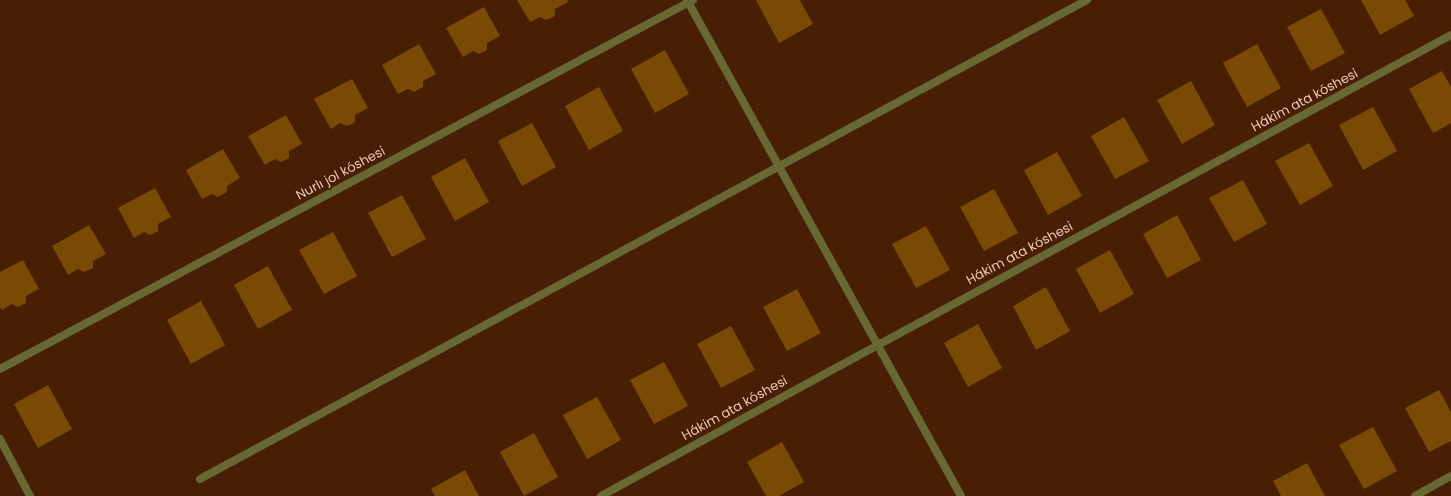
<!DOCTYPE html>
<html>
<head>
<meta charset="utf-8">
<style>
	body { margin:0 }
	canvas { display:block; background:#491f03 }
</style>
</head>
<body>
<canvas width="1451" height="496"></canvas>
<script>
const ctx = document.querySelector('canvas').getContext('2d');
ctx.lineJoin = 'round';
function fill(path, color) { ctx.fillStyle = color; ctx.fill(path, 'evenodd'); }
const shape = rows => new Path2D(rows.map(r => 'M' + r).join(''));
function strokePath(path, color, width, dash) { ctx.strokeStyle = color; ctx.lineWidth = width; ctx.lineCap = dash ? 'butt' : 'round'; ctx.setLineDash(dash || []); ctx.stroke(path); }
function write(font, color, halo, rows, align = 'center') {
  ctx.font = font + ' Poppins,sans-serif'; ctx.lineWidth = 4; ctx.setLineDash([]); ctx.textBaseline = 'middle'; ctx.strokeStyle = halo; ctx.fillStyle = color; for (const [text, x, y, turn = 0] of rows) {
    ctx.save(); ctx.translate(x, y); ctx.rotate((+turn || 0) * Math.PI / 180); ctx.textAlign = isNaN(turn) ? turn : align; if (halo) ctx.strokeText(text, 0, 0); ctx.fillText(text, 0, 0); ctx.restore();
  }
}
fill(shape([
	[517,0,567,0,568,2,555,9,555,16,546,20,540,17,530,22],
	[756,0,800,0,813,24,779,43],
	[1361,0,1405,0,1414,16,1380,35],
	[484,7,500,36,487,43,487,50,479,54,473,51,463,57,446,28],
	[1321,9,1345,53,1311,71,1287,27],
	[419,44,436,74,423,81,423,87,414,92,408,89,398,94,382,65],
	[1257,44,1281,88,1247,107,1223,63],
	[665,50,689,94,655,113,631,69],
	[1442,71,1451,87,1451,123,1433,133,1409,89],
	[352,79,368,108,355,115,355,122,347,126,340,123,331,129,314,99],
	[1191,81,1215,125,1182,144,1157,100],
	[599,87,623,131,589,150,565,106],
	[1373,107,1397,151,1363,170,1339,125],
	[286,115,302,144,289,151,289,158,281,162,275,159,265,165,248,136],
	[1124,117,1149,161,1115,179,1091,136],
	[532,123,556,167,522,186,498,141],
	[1309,143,1333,186,1300,205,1275,161],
	[223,149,240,178,227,186,227,192,218,197,212,194,202,199,186,170],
	[1057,152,1082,196,1048,215,1024,170],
	[465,158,489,202,455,221,431,177],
	[1243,180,1267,224,1234,242,1209,198],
	[155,188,171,217,158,224,158,231,150,235,144,232,134,238,118,208],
	[994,189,1018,233,984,251,960,207],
	[402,195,426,239,392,257,368,213],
	[1177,215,1201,260,1167,278,1143,234],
	[89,225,106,254,93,261,93,268,84,272,78,269,68,275,52,246],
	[926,226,950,270,916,288,892,244],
	[333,232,357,276,324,294,299,250],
	[1110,250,1134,294,1100,313,1076,269],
	[23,260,39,289,26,296,26,303,18,307,12,304,2,310,0,307,0,272],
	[268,266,292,310,258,329,234,285],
	[1046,287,1070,331,1036,350,1013,306],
	[797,289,821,333,787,351,763,307],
	[201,301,225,345,191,364,167,320],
	[978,324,1002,368,968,387,944,343],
	[731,326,755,370,721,388,697,344],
	[664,362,688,406,654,424,630,380],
	[48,385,72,429,38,448,14,404],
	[1439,390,1451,412,1451,441,1429,452,1405,408],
	[597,397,621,440,587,459,563,415],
	[1373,427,1397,471,1364,489,1339,445],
	[534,433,558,477,524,496,500,452],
	[782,442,804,482,779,496,766,496,747,462],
	[1307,463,1325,496,1281,496,1273,481],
	[465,470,479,496,435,496,431,489]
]), '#784a03');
strokePath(shape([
	[200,479,1087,0]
]), '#676834', 8);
strokePath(shape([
	[687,0,961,496],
	[0,369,693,0],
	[0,439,30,496],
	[601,496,878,345,1451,35],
	[1415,496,1451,476]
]), '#676834', 8);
write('13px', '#ebc9b7', '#491f03', [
	["Hákim ata kóshesi",1305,101,-28],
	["Nurlı jol kóshesi",341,174,-28],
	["Hákim ata kóshesi",1020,254,-28],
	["Hákim ata kóshesi",735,409,-29]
]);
</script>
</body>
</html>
